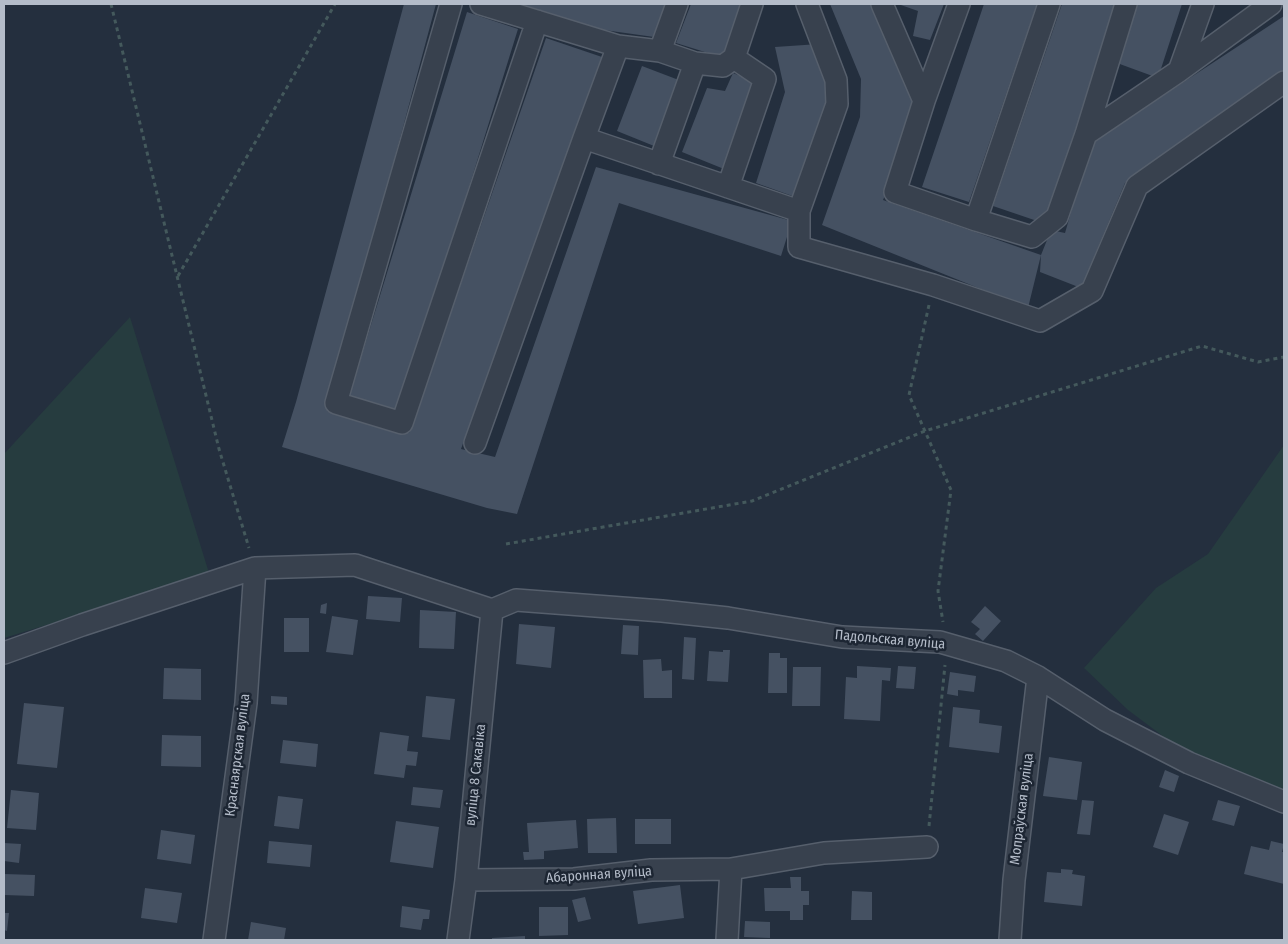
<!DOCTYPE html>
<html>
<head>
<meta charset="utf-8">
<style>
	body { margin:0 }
	#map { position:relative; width:1288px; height:944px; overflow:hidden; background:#242f3e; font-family:"Fira Sans Condensed",sans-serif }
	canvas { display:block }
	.frame { position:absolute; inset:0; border:5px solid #b4bcc9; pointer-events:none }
</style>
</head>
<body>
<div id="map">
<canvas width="1288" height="944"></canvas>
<div class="frame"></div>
</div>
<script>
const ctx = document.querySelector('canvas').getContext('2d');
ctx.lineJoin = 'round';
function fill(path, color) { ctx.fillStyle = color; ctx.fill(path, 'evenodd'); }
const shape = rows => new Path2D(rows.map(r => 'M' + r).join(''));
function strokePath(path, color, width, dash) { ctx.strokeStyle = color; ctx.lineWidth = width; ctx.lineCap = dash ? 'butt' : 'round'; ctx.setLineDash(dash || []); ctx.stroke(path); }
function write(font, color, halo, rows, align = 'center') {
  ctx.font = font + ' "Fira Sans Condensed",sans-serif'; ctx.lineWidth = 5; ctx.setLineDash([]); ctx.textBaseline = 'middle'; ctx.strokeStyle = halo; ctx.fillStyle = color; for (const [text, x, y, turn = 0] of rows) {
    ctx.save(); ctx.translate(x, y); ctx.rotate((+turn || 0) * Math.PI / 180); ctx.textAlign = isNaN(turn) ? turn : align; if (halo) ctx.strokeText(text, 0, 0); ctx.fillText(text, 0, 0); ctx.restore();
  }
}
fill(shape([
	[130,317,209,573,155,592,4,638,4,454],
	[1284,445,1284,795,1212,773,1128,710,1084,668,1156,588,1208,554]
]), '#263c3f');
fill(shape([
	[404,4,436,4,327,411,409,433,546,38,602,57,461,449,495,457,596,167,792,221,781,256,619,203,517,514,487,508,282,447,296,402],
	[516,4,665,4,654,37,604,30],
	[691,4,741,4,724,58,676,43],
	[830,4,876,4,900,63,916,110,892,179,883,200,1041,255,1028,308,822,225,860,117,861,79],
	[898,4,944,4,930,40,913,36,918,11],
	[984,4,1037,4,969,202,922,187],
	[1062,4,1119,4,1043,223,993,206],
	[1137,4,1182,4,1158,78,1117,63],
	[467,12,518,29,398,416,348,400],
	[1284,16,1284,70,1125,183,1081,288,1040,272,1041,255,1051,230,1065,233,1091,143],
	[819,44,830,99,798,198,756,183,785,92,775,47],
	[642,66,684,82,659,148,617,131],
	[733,73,754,82,724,169,682,152,707,88,725,91],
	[368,596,402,598,400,622,366,619],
	[327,603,326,614,320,613,321,605],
	[985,606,1001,621,983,641,975,634,980,629,971,622],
	[420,610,456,612,454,649,419,648],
	[332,616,358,620,353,655,326,652],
	[284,618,309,618,309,652,284,652],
	[519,624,555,627,551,668,516,664],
	[623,625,639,626,638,655,621,654],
	[684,637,696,638,694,680,682,679],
	[723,650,730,650,728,682,707,681,709,651,723,652],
	[769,653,780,653,780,658,787,658,787,693,768,693],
	[661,659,662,671,672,670,672,698,644,698,643,660],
	[857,666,891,668,890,681,882,680,880,721,844,719,846,677,857,678],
	[898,666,916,667,914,689,896,688],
	[793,667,821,667,820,706,792,706],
	[164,668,201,669,201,700,163,699],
	[950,672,976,676,974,692,958,690,958,696,947,694],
	[271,696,287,697,287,705,271,704],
	[426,696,455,699,450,740,422,737],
	[24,703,64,707,57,768,17,764],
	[953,707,980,710,979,723,1002,726,999,753,949,747],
	[380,732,409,736,407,751,418,752,416,766,406,765,404,778,374,774],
	[162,735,201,736,201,767,161,766],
	[283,740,318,744,316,767,280,763],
	[1049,757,1082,762,1077,800,1043,796],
	[1165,770,1179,776,1174,792,1159,787],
	[413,787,443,790,440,808,411,805],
	[11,790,39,793,36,830,7,828],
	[278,796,303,799,299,829,274,826],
	[1082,800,1094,801,1090,835,1077,834],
	[1218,800,1240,806,1234,826,1212,820],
	[1164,814,1189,822,1178,855,1153,847],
	[616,818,617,853,588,853,587,819],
	[635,819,671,819,671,844,635,844],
	[576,820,578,848,544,851,544,859,524,860,523,852,529,852,527,823],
	[396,821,439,827,433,868,390,862],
	[161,830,195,835,191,864,157,859],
	[269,841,312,845,310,867,267,863],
	[1271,841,1284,844,1282,852,1284,852,1284,884,1244,874,1251,846,1269,850],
	[4,843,21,844,19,863,4,861],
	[1061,869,1073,870,1072,874,1085,876,1082,906,1044,902,1047,872,1061,873],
	[4,874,35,875,34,896,4,895],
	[790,877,801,877,801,891,809,891,809,905,803,905,803,920,790,920,790,911,765,911,764,888,791,888],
	[680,885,684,918,638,924,633,891],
	[145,888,182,893,177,923,141,918],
	[852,891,872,892,872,920,851,920],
	[585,897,591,919,578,922,572,900],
	[402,906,430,910,429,919,423,919,421,930,400,927],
	[539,907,568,907,568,935,539,936],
	[4,913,9,913,7,931,4,930],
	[745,921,770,922,770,938,744,937],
	[251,922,286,928,284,940,248,940],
	[525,936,525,940,492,940,492,938]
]), '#455162');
const minor = shape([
	[451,4,336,403,402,423,537,21],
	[481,4,618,46,660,51,677,4],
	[882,4,924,101,959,4],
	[660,51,695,63,723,66,734,58],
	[1179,71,1203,4],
	[924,101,895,192,976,220,1049,4],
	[1086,134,1179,71,1271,4],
	[584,138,799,211,837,104,836,80,807,4],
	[659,164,695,63],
	[728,187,765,79,734,58,752,4],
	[799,211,799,247,933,285,1040,321,1092,291,1137,186,1284,82],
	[976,220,1032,237,1057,217,1086,134,1126,4],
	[475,443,584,138,618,46],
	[492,610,516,600,662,611,728,618,842,637,940,642,1006,661,1038,677,1105,720,1189,763,1284,802],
	[4,653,82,625,255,568,355,565,492,610],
	[466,880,574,879,651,870,731,869,824,853,927,847],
	[214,940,246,703,255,568],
	[458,940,466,880,492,610],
	[727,940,731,869],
	[1010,940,1014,880,1038,677]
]);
strokePath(minor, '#565f6c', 24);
strokePath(shape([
	[111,4,219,449,249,548],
	[178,276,335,4],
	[929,305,909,395,951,490,938,591,943,622],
	[506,544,752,501,925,431,1202,346,1258,362,1284,357],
	[929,826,945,665]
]), '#44595c', 3, [4, 4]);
strokePath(minor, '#38414e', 21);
write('14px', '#b4bcc9', '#1d2633', [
	["Падольская вуліца",890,640,5],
	["Краснаярская вуліца",238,755,-83],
	["вуліца 8 Сакавіка",476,775,-84],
	["Мопраўская вуліца",1022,809,-83],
	["Абаронная вуліца",599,875,-4]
]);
</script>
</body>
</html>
